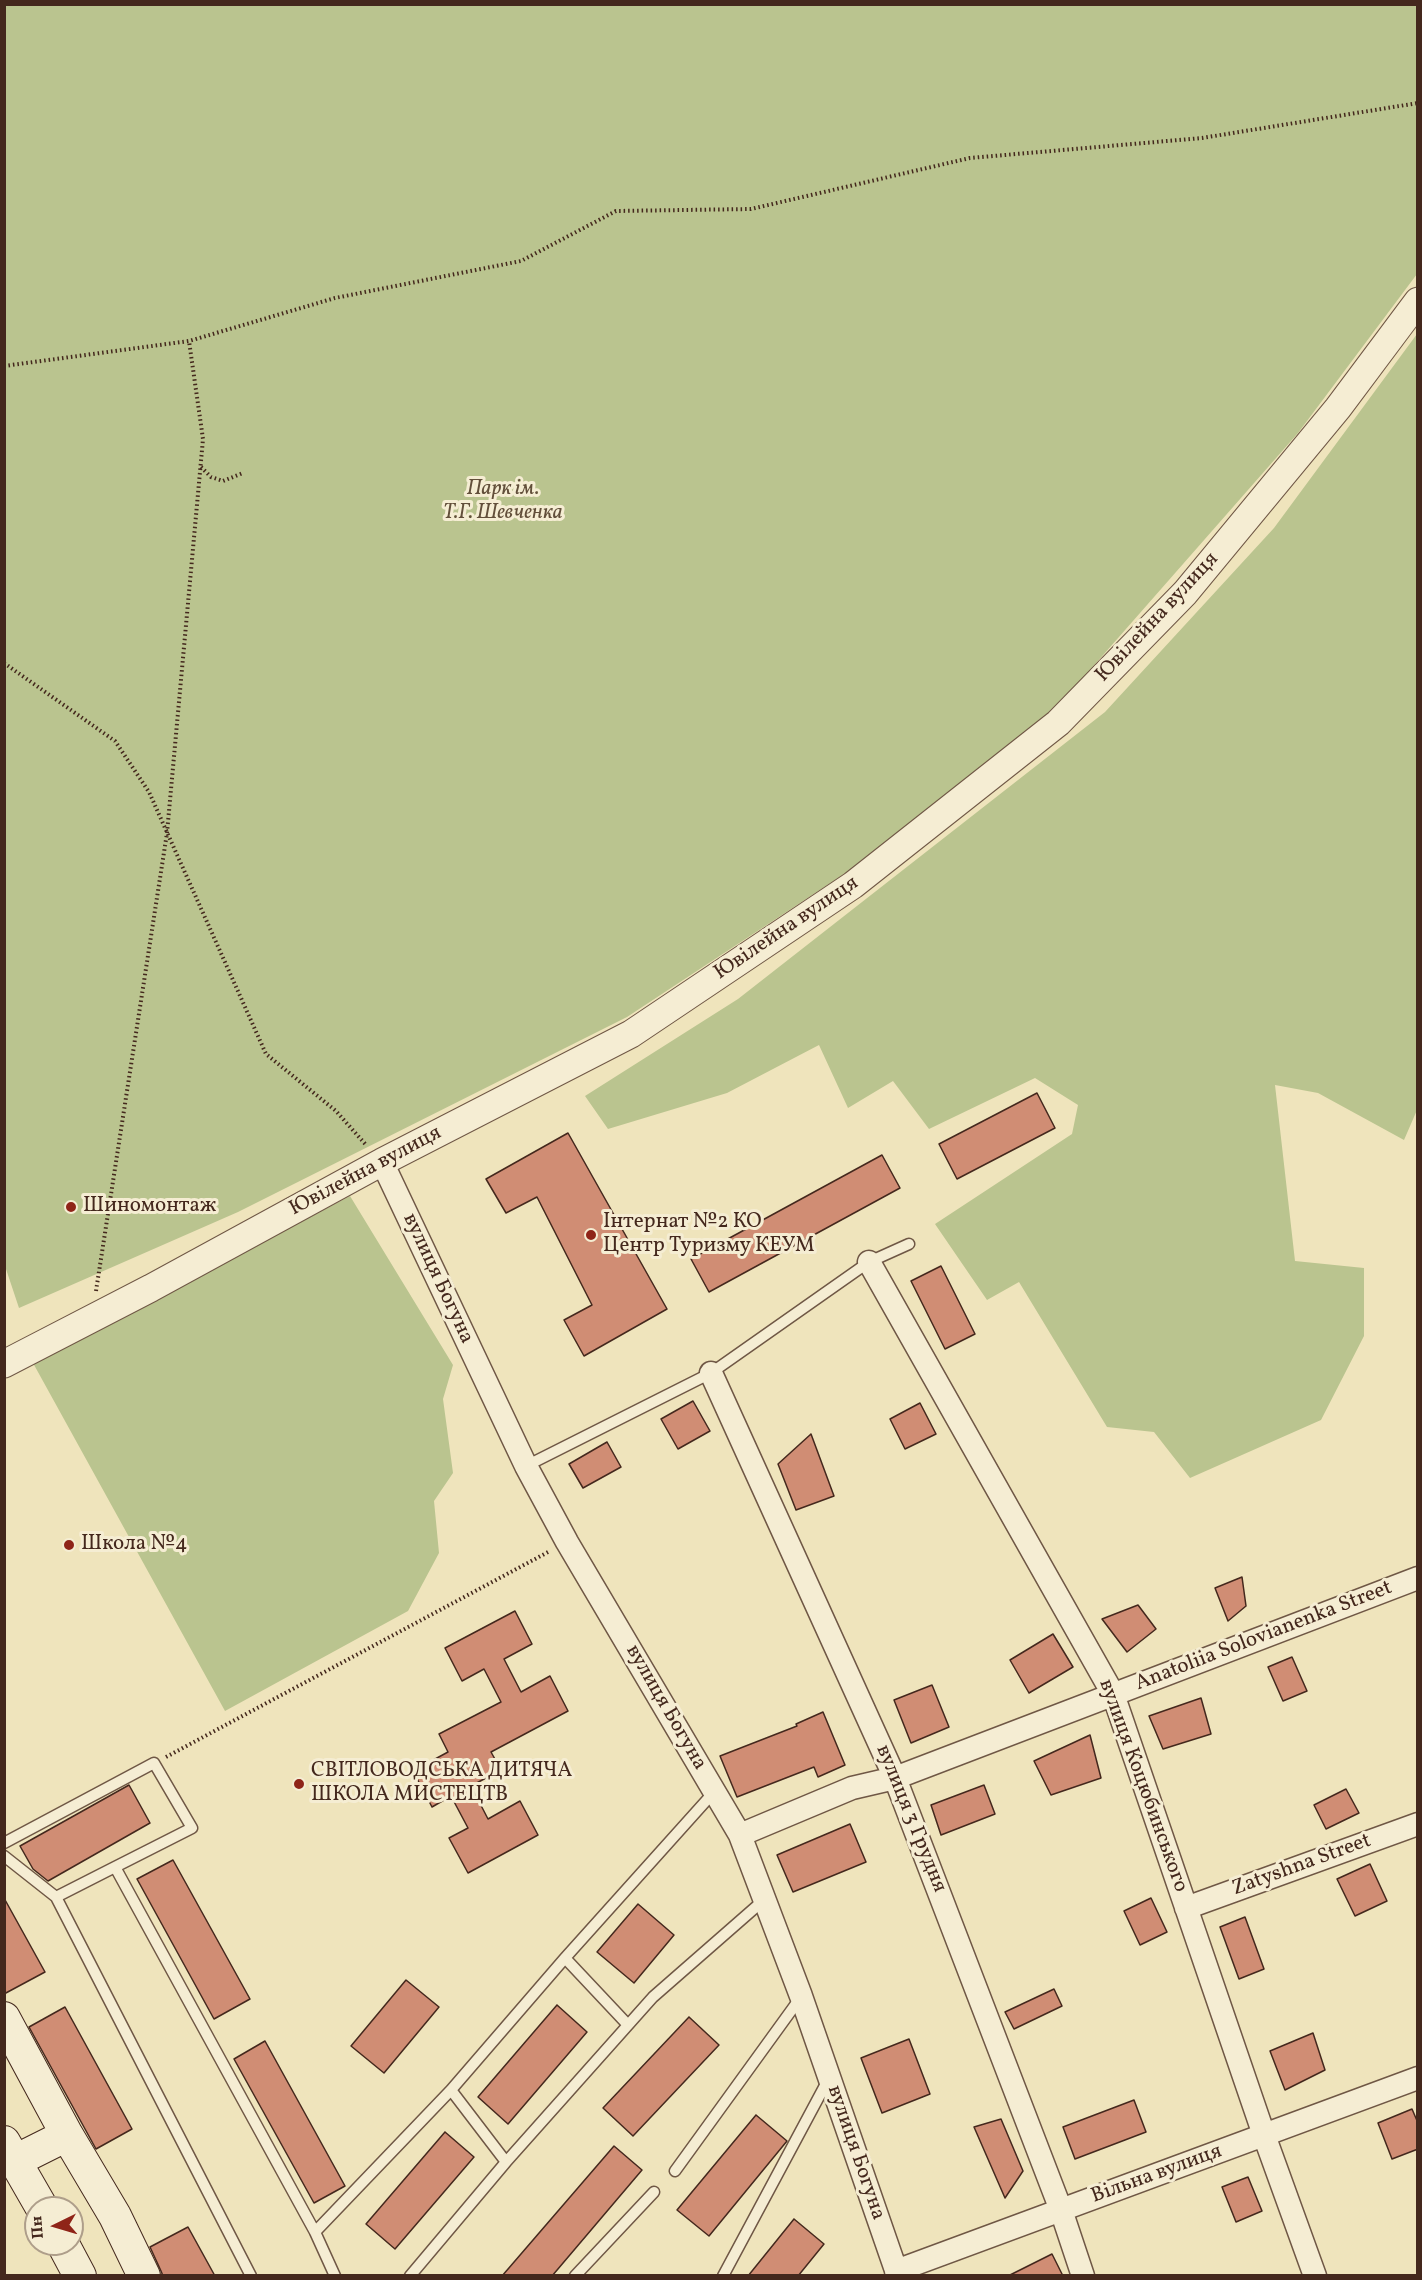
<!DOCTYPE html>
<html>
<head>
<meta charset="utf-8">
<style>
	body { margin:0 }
	#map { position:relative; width:1422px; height:2280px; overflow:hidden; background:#efe4bc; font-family:Vollkorn,serif }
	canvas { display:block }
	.frame { position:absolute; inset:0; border:6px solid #44281d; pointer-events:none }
	.north { position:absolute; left:24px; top:2196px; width:60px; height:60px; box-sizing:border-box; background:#f5edd3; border:2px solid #ae9e8a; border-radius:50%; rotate:265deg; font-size:16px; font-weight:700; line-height:24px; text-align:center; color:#44281d }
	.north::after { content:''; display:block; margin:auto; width:21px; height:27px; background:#8f2418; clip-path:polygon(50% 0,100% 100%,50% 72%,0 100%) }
</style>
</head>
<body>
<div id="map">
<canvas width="1422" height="2280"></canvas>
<div class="frame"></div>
<div class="north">Пн</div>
</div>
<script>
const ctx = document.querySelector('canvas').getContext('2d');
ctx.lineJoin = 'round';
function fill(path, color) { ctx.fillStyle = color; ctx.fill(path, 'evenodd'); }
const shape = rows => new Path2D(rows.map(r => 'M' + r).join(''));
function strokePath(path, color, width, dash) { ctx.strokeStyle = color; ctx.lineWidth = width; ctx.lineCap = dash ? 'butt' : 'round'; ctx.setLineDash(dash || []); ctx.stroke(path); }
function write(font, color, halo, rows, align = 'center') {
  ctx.font = font + ' Vollkorn,serif'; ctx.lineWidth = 6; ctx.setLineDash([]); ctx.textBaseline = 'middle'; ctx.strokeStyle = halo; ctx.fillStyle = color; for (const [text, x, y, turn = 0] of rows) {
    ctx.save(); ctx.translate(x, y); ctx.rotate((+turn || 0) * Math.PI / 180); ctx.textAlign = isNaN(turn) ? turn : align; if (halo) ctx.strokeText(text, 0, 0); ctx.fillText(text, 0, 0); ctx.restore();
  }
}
fill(shape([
	[4,5,1417,5,1417,274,1298,433,1061,703,879,851,627,1017,238,1212,19,1308,4,1263],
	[1417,334,1417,1110,1404,1140,1318,1093,1275,1085,1295,1261,1364,1268,1364,1336,1321,1420,1190,1478,1154,1432,1107,1427,1019,1282,987,1300,935,1224,1072,1134,1078,1105,1035,1078,929,1129,893,1081,848,1108,819,1045,727,1093,608,1129,585,1096,738,999,1105,712,1274,528],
	[350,1196,453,1365,443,1399,453,1473,434,1501,439,1553,408,1611,225,1711,33,1363]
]), '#bac48f');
const building = shape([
	[1037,1093,1055,1128,957,1179,939,1144,1037,1093],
	[568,1133,667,1309,584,1356,564,1320,592,1305,537,1197,506,1213,486,1179,568,1133],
	[882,1155,900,1188,709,1292,691,1259,882,1155],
	[941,1266,975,1334,945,1349,911,1281,941,1266],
	[693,1401,710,1431,678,1449,661,1419,693,1401],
	[920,1403,936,1434,905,1449,890,1419,920,1403],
	[811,1434,834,1496,796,1510,778,1464,811,1434],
	[607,1442,621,1467,583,1488,569,1464,607,1442],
	[1242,1577,1246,1606,1228,1621,1215,1588,1242,1577],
	[1138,1605,1156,1629,1127,1652,1102,1619,1138,1605],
	[515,1611,532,1644,504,1659,521,1692,550,1676,568,1711,491,1752,501,1770,471,1786,488,1819,520,1801,538,1835,468,1873,449,1838,468,1828,451,1796,432,1807,413,1771,448,1752,439,1734,501,1702,484,1669,462,1681,445,1648,515,1611],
	[1053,1634,1073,1667,1029,1693,1010,1660,1053,1634],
	[1292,1657,1307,1691,1283,1701,1268,1667,1292,1657],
	[932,1685,949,1727,911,1743,894,1700,932,1685],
	[1201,1698,1211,1734,1163,1749,1149,1716,1201,1698],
	[823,1712,845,1765,818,1777,814,1767,737,1797,720,1756,797,1726,796,1724,823,1712],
	[1090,1735,1101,1778,1051,1795,1034,1761,1090,1735],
	[129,1785,150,1823,48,1881,33,1869,20,1846,129,1785],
	[984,1785,995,1814,941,1835,931,1805,984,1785],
	[1346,1789,1359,1813,1326,1829,1314,1805,1346,1789],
	[850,1824,866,1862,793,1892,777,1855,850,1824],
	[173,1860,250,1999,214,2019,137,1879,173,1860],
	[1370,1864,1387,1901,1355,1916,1337,1879,1370,1864],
	[4,1898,45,1972,4,1994,4,1898],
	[1151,1898,1167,1932,1140,1945,1124,1911,1151,1898],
	[638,1904,674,1935,634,1983,597,1952,638,1904],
	[1245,1917,1264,1969,1239,1979,1220,1927,1245,1917],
	[406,1980,439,2007,384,2073,351,2046,406,1980],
	[1054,1989,1062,2006,1014,2029,1005,2012,1054,1989],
	[557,2005,587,2032,508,2124,478,2097,557,2005],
	[65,2007,132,2129,96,2149,29,2027,65,2007],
	[689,2017,719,2045,633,2136,603,2108,689,2017],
	[1313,2033,1325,2070,1285,2090,1270,2051,1313,2033],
	[909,2039,930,2094,882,2113,861,2058,909,2039],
	[265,2041,345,2186,314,2203,234,2059,265,2041],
	[1134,2100,1146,2132,1075,2159,1063,2127,1134,2100],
	[1412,2109,1418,2123,1418,2149,1392,2159,1378,2123,1412,2109],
	[756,2115,787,2141,709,2236,677,2210,756,2115],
	[1001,2119,1023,2171,1005,2198,974,2127,1001,2119],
	[445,2132,474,2157,395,2249,366,2224,445,2132],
	[614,2146,642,2170,552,2276,502,2276,614,2146],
	[1248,2177,1262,2211,1236,2222,1222,2187,1248,2177],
	[794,2219,824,2244,798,2276,748,2276,794,2219],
	[188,2227,215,2276,163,2276,161,2271,150,2247,188,2227],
	[1052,2254,1063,2276,1008,2276,1052,2254]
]);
fill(building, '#d08d74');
strokePath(building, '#44281d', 1.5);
const service = shape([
	[526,1466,711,1373,869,1262,909,1244],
	[4,1843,154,1763,192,1828,115,1867],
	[4,1856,56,1897],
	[565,1958,628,2025],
	[451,2090,506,2162],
	[675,2171,801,1997],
	[315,2232,451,2090,565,1958,714,1792],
	[251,2276,56,1897,115,1867,315,2232,335,2276],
	[410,2276,506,2162,653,1997,765,1899],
	[575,2276,654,2192],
	[723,2276,829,2078]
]);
const minor = shape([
	[382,1162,526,1466,567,1542,740,1835,801,1996,898,2276],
	[869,1262,1113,1694,1264,2135,1315,2276],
	[711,1373,895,1778,1061,2210,1083,2276],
	[740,1835,852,1788,895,1778,1418,1578],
	[1186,1908,1418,1824],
	[896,2271,1418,2078]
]);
const tertiary = shape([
	[4,1364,151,1288,382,1162,631,1034,853,885,1058,723,1185,593,1338,408,1418,301]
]);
const secondary = shape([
	[4,2018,67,2135,115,2216,144,2276],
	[4,2142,42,2208],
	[15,2161,67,2135],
	[63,2244,80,2276]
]);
strokePath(service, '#6f5745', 13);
strokePath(minor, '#6f5745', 25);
strokePath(tertiary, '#6f5745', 29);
strokePath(secondary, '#44281d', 34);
strokePath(shape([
	[4,366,189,341,335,298,521,261,616,211,751,209,970,158,1202,138,1418,103],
	[201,467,211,477,223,481,243,473],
	[4,663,115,741,149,792,266,1054,336,1111,367,1146],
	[96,1291,167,833,203,439,189,341],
	[166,1757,550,1551]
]), '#44281d', 4, [1.5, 3]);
strokePath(service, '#f5edd3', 10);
strokePath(minor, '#f5edd3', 22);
strokePath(tertiary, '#f5edd3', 27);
strokePath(secondary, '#f5edd3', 32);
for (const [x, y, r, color] of [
	[71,1207,6,"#8f2418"],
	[591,1235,6,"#8f2418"],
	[69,1545,6,"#8f2418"],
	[299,1784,6,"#8f2418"]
]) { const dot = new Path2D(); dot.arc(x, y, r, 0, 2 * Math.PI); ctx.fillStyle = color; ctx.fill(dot); strokePath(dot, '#f5edd3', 2); }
write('italic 21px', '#624f3a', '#f5edd3', [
	["Парк ім.",503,490],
	["Т.Г. Шевченка",503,514]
]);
write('21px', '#44281d', '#f5edd3', [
	["Ювілейна вулиця",1158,618,-47],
	["Ювілейна вулиця",787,929,-34],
	["Ювілейна вулиця",366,1172,-28],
	["вулиця Богуна",437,1279,65],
	["Anatoliia Solovianenka Street",1264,1637,-21],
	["вулиця Богуна",665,1708,60],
	["вулиця Коцюбинського",1142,1786,70],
	["вулиця 3 Грудня",910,1819,68],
	["Zatyshna Street",1302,1866,-20],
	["вулиця Богуна",855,2153,71],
	["Вільна вулиця",1157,2175,-20]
]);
write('21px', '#44281d', '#f5edd3', [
	["Шиномонтаж",83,1207],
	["Інтернат №2 КО",603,1223],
	["Центр Туризму КЕУМ",603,1247],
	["Школа №4",81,1545],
	["СВІТЛОВОДСЬКА ДИТЯЧА",311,1772],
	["ШКОЛА МИСТЕЦТВ",311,1796]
], 'left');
</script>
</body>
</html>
